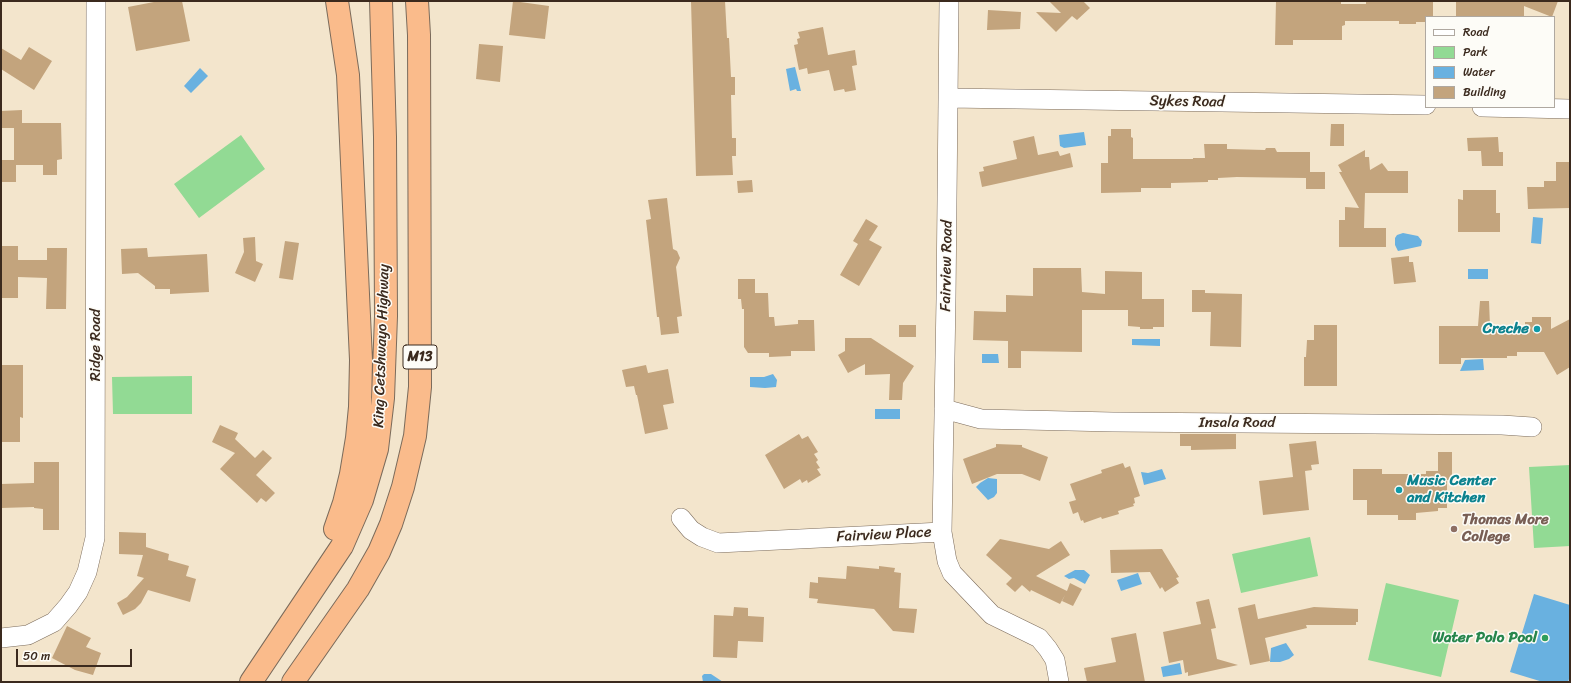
<!DOCTYPE html>
<html>
<head>
<meta charset="utf-8">
<style>
	body { margin:0 }
	#map { position:relative; width:1571px; height:683px; overflow:hidden; background:#f3e5cc; font-family:Sriracha,sans-serif }
	canvas { display:block }
	.frame { position:absolute; inset:0; border:2px solid #3b2a1e; pointer-events:none }
	.legend { position:absolute; left:1425px; top:16px; width:130px; height:92px; box-sizing:border-box; background:#fdfcf7; border:1px solid #afa8a0; margin:0; padding:5px 7px; list-style:none; font-size:12px; color:#3b2a1e }
	.legend li { display:flex; align-items:center; gap:8px; height:20px }
	.legend b { width:20px; border:1px solid #afa8a0 }
	.scale { position:absolute; left:16px; top:649px; width:116px; height:18px; box-sizing:border-box; border:2px solid #3b2a1e; border-top:0; padding-left:5px; font-size:12px; line-height:14px; white-space:nowrap; color:#3b2a1e; -webkit-text-stroke:3px #fdfcf7; paint-order:stroke }
</style>
</head>
<body>
<div id="map">
<canvas width="1571" height="683"></canvas>
<div class="frame"></div>
<ul class="legend">
<li><b style="height:5px;background:#fff"></b>Road</li>
<li><b style="height:11px;background:#92da94"></b>Park</li>
<li><b style="height:11px;background:#69b1e0"></b>Water</li>
<li><b style="height:11px;background:#c3a47d"></b>Building</li>
</ul>
<div class="scale">50 m</div>
</div>
<script>
const ctx = document.querySelector('canvas').getContext('2d');
ctx.lineJoin = 'round';
function fill(path, color) { ctx.fillStyle = color; ctx.fill(path, 'evenodd'); }
const shape = rows => new Path2D(rows.map(r => 'M' + r).join(''));
function strokePath(path, color, width, dash) { ctx.strokeStyle = color; ctx.lineWidth = width; ctx.lineCap = dash ? 'butt' : 'round'; ctx.setLineDash(dash || []); ctx.stroke(path); }
function write(font, color, halo, rows, align = 'center') {
  ctx.font = font + ' Sriracha,sans-serif'; ctx.lineWidth = 3; ctx.setLineDash([]); ctx.textBaseline = 'middle'; ctx.strokeStyle = halo; ctx.fillStyle = color; for (const [text, x, y, turn = 0] of rows) {
    ctx.save(); ctx.translate(x, y); ctx.rotate((+turn || 0) * Math.PI / 180); ctx.textAlign = isNaN(turn) ? turn : align; if (halo) ctx.strokeText(text, 0, 0); ctx.fillText(text, 0, 0); ctx.restore();
  }
}
fill(shape([
	[241,135,265,169,199,218,174,184],
	[192,376,192,414,113,414,112,377],
	[1570,465,1570,546,1534,548,1529,467],
	[1310,537,1318,576,1241,593,1232,554],
	[1386,583,1459,600,1441,677,1368,660]
]), '#92da94');
fill(shape([
	[795,67,801,91,797,91,796,89,790,91,786,69],
	[200,68,208,76,191,93,184,86],
	[1084,132,1086,145,1064,148,1060,146,1059,135],
	[1533,217,1543,218,1541,244,1531,243],
	[1403,233,1418,236,1422,241,1421,246,1398,251,1395,245,1395,238,1397,235],
	[1468,269,1488,269,1488,279,1468,279],
	[1132,339,1160,339,1160,346,1132,345],
	[982,354,998,354,999,363,982,363],
	[1483,359,1484,370,1460,371,1465,360],
	[773,374,777,380,776,387,765,388,750,387,750,377,764,377],
	[875,409,900,409,900,419,875,419],
	[1162,469,1166,479,1144,485,1141,472,1148,473],
	[988,478,997,479,997,493,994,497,988,500,976,487,980,483],
	[1075,570,1084,570,1090,575,1085,584,1074,578,1069,579,1064,576],
	[1138,573,1142,584,1121,591,1117,580],
	[1534,594,1570,605,1570,676,1568,682,1543,682,1510,672],
	[1286,643,1294,655,1289,659,1280,662,1270,662,1271,648],
	[1180,663,1182,674,1163,677,1161,667],
	[704,674,711,674,723,682,703,682,702,676]
]), '#69b1e0');
fill(shape([
	[159,1,182,1,190,41,136,51,128,7],
	[513,1,549,6,545,39,509,35],
	[691,1,725,1,727,38,729,38,731,77,735,77,735,95,731,95,732,138,736,138,736,156,732,156,733,175,696,176],
	[1049,1,1083,1,1090,8,1077,20,1072,16,1056,32,1036,12,1061,13],
	[1276,1,1341,1,1341,4,1366,4,1366,1,1433,1,1433,17,1426,17,1426,22,1416,22,1416,24,1399,24,1399,21,1345,21,1345,25,1342,26,1342,40,1293,40,1293,45,1275,45],
	[1456,1,1558,1,1552,17,1524,6,1524,17,1456,17],
	[988,10,1021,12,1020,29,987,30],
	[823,27,828,55,855,50,857,65,852,66,856,90,845,92,844,89,834,91,829,70,808,74,807,68,799,70,794,45,798,44,797,39,800,38,798,32],
	[479,44,503,46,500,82,476,79],
	[29,47,52,61,34,90,1,69,1,48,21,60],
	[22,110,22,123,61,123,62,159,57,160,57,175,43,175,43,165,16,165,16,182,1,182,1,160,14,160,14,128,1,128,1,111],
	[1331,124,1344,124,1344,146,1330,146],
	[1111,129,1131,129,1131,137,1133,138,1133,159,1193,159,1193,158,1205,158,1204,144,1227,144,1227,149,1265,150,1266,148,1275,148,1277,152,1310,152,1310,172,1325,172,1325,189,1306,189,1306,178,1237,177,1218,178,1218,180,1208,180,1208,182,1171,183,1171,188,1141,188,1141,192,1101,193,1101,163,1108,163,1108,136,1111,136],
	[1034,136,1038,155,1058,151,1060,156,1070,153,1073,167,982,187,979,172,984,171,983,167,1017,159,1013,141],
	[1498,137,1499,152,1503,152,1503,166,1482,166,1481,151,1468,151,1467,138],
	[1365,150,1365,157,1369,157,1370,170,1382,163,1388,171,1408,171,1408,193,1365,193,1364,228,1386,228,1386,247,1339,247,1339,220,1345,220,1345,207,1359,208,1339,172,1342,172,1338,165],
	[1556,162,1570,162,1570,208,1528,209,1527,187,1544,187,1544,181,1556,181],
	[752,180,753,192,738,193,737,181],
	[1463,190,1496,190,1496,213,1500,213,1500,232,1458,232,1458,199,1463,200],
	[667,198,673,249,677,251,680,258,676,267,682,316,677,317,679,333,661,335,659,317,657,317,646,220,651,219,648,200],
	[866,219,878,226,869,240,882,247,859,286,840,275,858,244,853,241],
	[255,237,256,261,263,264,255,282,235,273,244,252,243,238],
	[285,241,299,243,293,280,279,278],
	[1,246,18,246,18,260,47,260,47,248,67,248,66,309,46,309,47,278,18,277,18,298,1,298],
	[147,248,148,257,207,254,209,292,170,294,170,289,155,289,155,286,138,273,122,274,121,249],
	[1409,256,1409,262,1413,262,1416,282,1394,284,1391,258],
	[1033,268,1081,268,1082,292,1105,294,1105,271,1142,272,1142,299,1164,299,1164,327,1153,327,1153,329,1140,329,1140,327,1128,326,1128,310,1082,310,1082,352,1021,351,1021,368,1008,368,1008,341,973,340,974,311,1006,312,1006,295,1033,296],
	[738,279,755,279,755,293,768,293,769,317,774,317,775,326,798,324,798,320,814,320,815,351,791,351,791,356,769,357,769,353,748,353,744,347,744,309,742,309,741,299,738,299],
	[1192,290,1205,290,1205,293,1242,294,1241,347,1210,346,1211,312,1192,312],
	[1480,301,1489,301,1490,326,1525,327,1525,322,1532,322,1532,317,1551,317,1551,329,1570,319,1570,367,1557,375,1544,352,1517,352,1517,356,1507,356,1507,358,1461,358,1461,364,1439,364,1439,326,1478,326],
	[899,325,916,325,916,337,899,337],
	[1314,325,1337,325,1337,386,1304,386,1304,357,1306,357,1307,340,1314,340],
	[845,338,871,338,914,366,903,383,902,400,889,400,890,374,865,375,865,364,848,373,838,355,845,351],
	[1,365,23,365,23,418,20,417,20,442,1,442],
	[646,365,648,373,668,369,674,403,663,405,668,429,645,434,637,395,636,395,634,386,626,387,622,370],
	[220,425,238,433,235,439,255,458,263,450,272,458,256,475,275,493,266,502,261,498,257,503,220,469,235,453,212,442],
	[799,434,802,439,808,436,818,452,814,454,818,460,816,462,820,468,817,469,821,475,808,483,807,480,802,483,800,479,784,489,765,455],
	[1180,434,1236,434,1236,449,1191,450,1191,446,1180,446],
	[1316,441,1319,464,1311,465,1312,470,1305,471,1309,510,1263,515,1259,481,1293,477,1289,444],
	[996,444,1022,445,1022,447,1048,457,1040,481,1022,474,997,474,972,484,963,459,996,447],
	[1438,452,1452,452,1452,480,1447,480,1447,508,1438,508,1438,511,1416,513,1416,520,1398,520,1398,515,1367,515,1367,500,1353,500,1353,469,1382,469,1382,474,1426,474,1426,471,1438,471],
	[34,462,59,462,59,530,43,530,43,509,34,508,34,507,1,508,1,484,34,483],
	[1123,463,1125,468,1130,466,1140,496,1134,498,1135,503,1133,504,1134,506,1118,511,1119,514,1102,519,1101,517,1084,523,1083,520,1081,521,1078,512,1073,514,1069,502,1076,500,1070,484,1102,473,1101,470],
	[119,532,146,533,146,547,169,554,168,560,189,566,186,576,196,579,190,602,148,590,141,603,135,609,123,615,117,603,127,597,144,578,137,576,143,555,119,554],
	[1000,539,1049,549,1061,541,1070,555,1036,576,1067,591,1070,583,1082,589,1073,606,1062,601,1065,595,1060,604,1031,590,1030,592,1022,585,1015,592,1006,584,1012,578,986,555],
	[1162,549,1179,577,1176,578,1179,583,1165,592,1162,587,1160,589,1150,572,1111,573,1110,550],
	[847,566,879,569,879,566,895,568,894,572,901,573,899,608,917,609,914,633,893,631,874,609,817,603,818,599,809,598,810,582,818,583,818,577,846,579],
	[1209,599,1216,628,1211,629,1217,659,1238,665,1188,676,1188,672,1185,673,1183,660,1169,663,1163,632,1201,624,1196,602],
	[1255,604,1258,619,1314,607,1358,609,1358,622,1356,622,1356,625,1306,625,1307,628,1265,638,1270,661,1250,665,1238,608],
	[734,607,748,608,748,616,764,617,763,642,738,641,737,658,713,657,714,615,733,616],
	[67,626,91,638,86,647,101,653,93,675,75,670,52,658],
	[1136,633,1145,682,1087,682,1084,668,1116,662,1111,638]
]), '#c3a47d');
const minor = shape([
	[948,98,1426,105],
	[1482,107,1570,109],
	[944,409,981,419,1113,422,1502,425,1532,427],
	[681,518,691,530,702,537,718,543,942,532,947,561,952,573,992,615,1039,638,1048,649,1055,660,1059,682],
	[942,532,946,299,949,1],
	[1,638,28,635,54,622,68,606,78,592,87,572,95,538,96,1]
]);
const highway = shape([
	[335,529,344,503,351,474,357,438,360,407,361,360,348,75,337,1],
	[251,682,342,546,362,500,377,449,383,398,386,316,385,137,381,1],
	[293,682,358,589,379,552,391,524,403,487,415,436,420,387,419,35,417,1]
]);
strokePath(minor, '#7b6b5b', 20);
strokePath(highway, '#7b6b5b', 24);
strokePath(minor, '#fff', 19);
strokePath(highway, '#fabb8b', 22);
for (const [x, y, r, color] of [
	[1537,329,4,"#0f9aa8"],
	[1399,490,4,"#0f9aa8"],
	[1454,529,4,"#8d6e63"],
	[1545,638,4,"#2e9e5b"]
]) { const dot = new Path2D(); dot.arc(x, y, r, 0, 2 * Math.PI); ctx.fillStyle = color; ctx.fill(dot); strokePath(dot, '#fdfcf7', 1.5); }
for (const [x, y, w] of [
	[420,357,34]
]) { const box = new Path2D(); box.roundRect(x - w / 2, y - 12, w, 24, 3); ctx.fillStyle = '#fdfcf7'; ctx.fill(box); strokePath(box, '#3b2a1e', 1); }
write('bold 14px', '#3b2a1e', null, [
	["M13",420,357]
]);
write('15px', '#3b2a1e', '#fdfcf7', [
	["Sykes Road",1187,102,1],
	["Fairview Road",947,266,-89],
	["Ridge Road",96,345,-90],
	["King Cetshwayo Highway",382,346,-88],
	["Insala Road",1237,423],
	["Fairview Place",884,535,-3]
]);
write('bold 15px', '#0d838f', '#fdfcf7', [
	["Creche",1529,329],
	["Music Center",1407,481,"left"],
	["and Kitchen",1407,498,"left"]
], 'right');
write('bold 15px', '#785e54', '#fdfcf7', [
	["Thomas More",1462,520],
	["College",1462,537]
], 'left');
write('bold 15px', '#27864d', '#fdfcf7', [
	["Water Polo Pool",1537,638]
], 'right');
</script>
</body>
</html>
